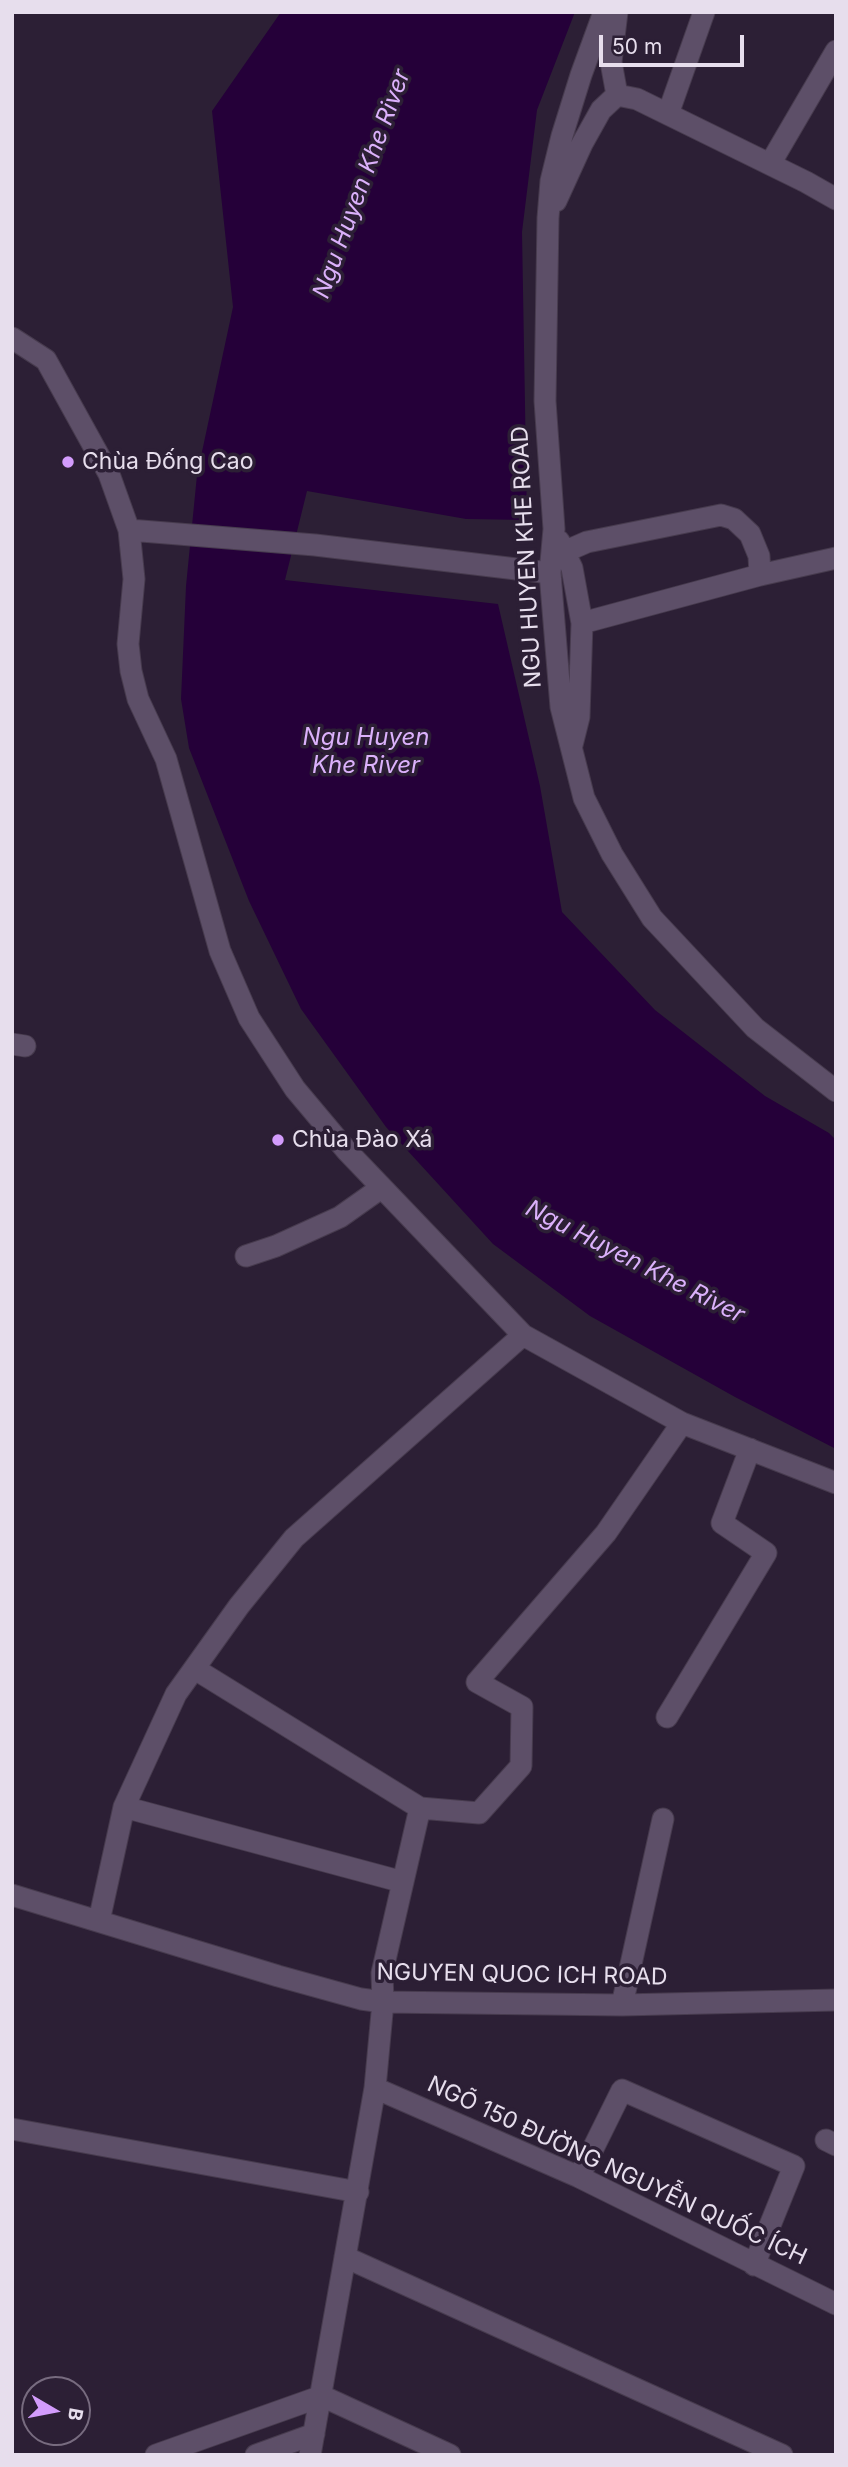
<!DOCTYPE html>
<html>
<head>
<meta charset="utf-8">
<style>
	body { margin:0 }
	#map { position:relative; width:848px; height:2467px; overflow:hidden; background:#2c1f35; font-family:Inter,sans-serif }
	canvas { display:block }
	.frame { position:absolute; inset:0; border:14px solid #e7deed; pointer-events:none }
	.north { position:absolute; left:21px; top:2376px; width:70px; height:70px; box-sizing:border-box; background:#2c1f35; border:2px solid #776b7f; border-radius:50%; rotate:100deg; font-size:19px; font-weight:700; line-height:28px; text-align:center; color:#e7deed }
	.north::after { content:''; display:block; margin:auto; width:24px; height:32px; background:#d39cfc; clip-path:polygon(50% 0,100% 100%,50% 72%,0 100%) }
	.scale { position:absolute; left:599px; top:35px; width:145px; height:32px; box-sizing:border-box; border:4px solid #e7deed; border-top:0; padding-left:9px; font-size:21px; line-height:24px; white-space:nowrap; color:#e7deed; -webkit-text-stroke:5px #2c1f35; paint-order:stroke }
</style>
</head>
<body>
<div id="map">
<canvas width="848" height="2467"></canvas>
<div class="frame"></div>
<div class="north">B</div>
<div class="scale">50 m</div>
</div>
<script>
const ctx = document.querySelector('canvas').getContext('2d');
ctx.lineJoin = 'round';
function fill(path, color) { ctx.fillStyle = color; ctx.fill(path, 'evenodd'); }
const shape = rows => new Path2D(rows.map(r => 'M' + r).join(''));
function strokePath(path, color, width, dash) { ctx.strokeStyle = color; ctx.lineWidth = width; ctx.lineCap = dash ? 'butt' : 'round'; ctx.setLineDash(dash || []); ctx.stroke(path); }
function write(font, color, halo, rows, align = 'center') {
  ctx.font = font + ' Inter,sans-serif'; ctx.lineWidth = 7; ctx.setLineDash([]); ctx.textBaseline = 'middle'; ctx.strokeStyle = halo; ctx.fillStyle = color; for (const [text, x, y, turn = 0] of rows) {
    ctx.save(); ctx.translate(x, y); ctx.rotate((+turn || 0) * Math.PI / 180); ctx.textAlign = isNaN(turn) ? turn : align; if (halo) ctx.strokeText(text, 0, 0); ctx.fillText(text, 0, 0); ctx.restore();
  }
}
fill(shape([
	[281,12,575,12,537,110,522,232,527,520,466,519,307,491,285,580,498,604,540,786,562,912,655,1010,765,1096,829,1133,836,1140,836,1449,735,1397,590,1316,493,1244,386,1127,301,1009,249,901,189,748,181,699,186,586,197,475,233,307,212,111]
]), '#250039');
const minor = shape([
	[604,12,581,75,562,136,551,181,548,218,545,401,554,529,550,573,561,707,584,798,612,854,652,918,755,1028,836,1091],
	[617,12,611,62,617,95,637,99,806,182,836,199],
	[668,114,704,12],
	[770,164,836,51],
	[556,201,582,144,601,110,617,95],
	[12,338,46,360,109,474,129,530,134,579,128,644,131,671,138,699,166,759,220,951,249,1018,295,1089,347,1151,523,1335,682,1423,836,1483],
	[129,530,315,545,550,573],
	[559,541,572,568,582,623,579,717,572,745],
	[564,552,587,542,721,515,734,519,750,534,759,556,760,575],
	[582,623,760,575,836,558],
	[12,1044,25,1046],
	[246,1256,276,1246,340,1217,381,1188],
	[195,1669,420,1808],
	[667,1717,766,1553,722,1523,750,1449],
	[124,1807,403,1882],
	[12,1895,278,1976,361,1999,383,2002,622,2005,836,2000],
	[99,1921,124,1807,176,1694,239,1606,294,1538,523,1335],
	[622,2005,663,1819],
	[375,2088,579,2177,836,2304],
	[12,2129,358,2192],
	[826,2140,836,2145],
	[579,2177,622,2090,794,2166,754,2265],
	[345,2257,782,2455],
	[156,2455,322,2396,450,2455],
	[256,2455,314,2434],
	[310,2455,375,2088,383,2002,382,1973,420,1808,479,1813,521,1766,522,1707,477,1682,606,1533,682,1423]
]);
strokePath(minor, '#473b4e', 23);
strokePath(minor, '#5d4f68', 21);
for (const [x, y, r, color] of [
	[68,462,7,"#d39cfc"],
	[278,1140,7,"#d39cfc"]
]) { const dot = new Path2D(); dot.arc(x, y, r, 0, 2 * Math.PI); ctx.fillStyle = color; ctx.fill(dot); strokePath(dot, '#2c1f35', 2.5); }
write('23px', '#e7deed', '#2c1f35', [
	["Chùa Đống Cao",82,462],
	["Chùa Đào Xá",292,1140]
], 'left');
write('23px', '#e7deed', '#2c1f35', [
	["NGU HUYEN KHE ROAD",527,557,-93],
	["NGUYEN QUOC ICH ROAD",522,1975,1],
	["NGÕ 150 ĐƯỜNG NGUYỄN QUỐC ÍCH",617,2171,25]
]);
write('italic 24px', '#dbb1fb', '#2c1f35', [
	["Ngu Huyen Khe River",362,184,-70],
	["Ngu Huyen",366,738],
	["Khe River",366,766],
	["Ngu Huyen Khe River",635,1262,27]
]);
</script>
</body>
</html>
